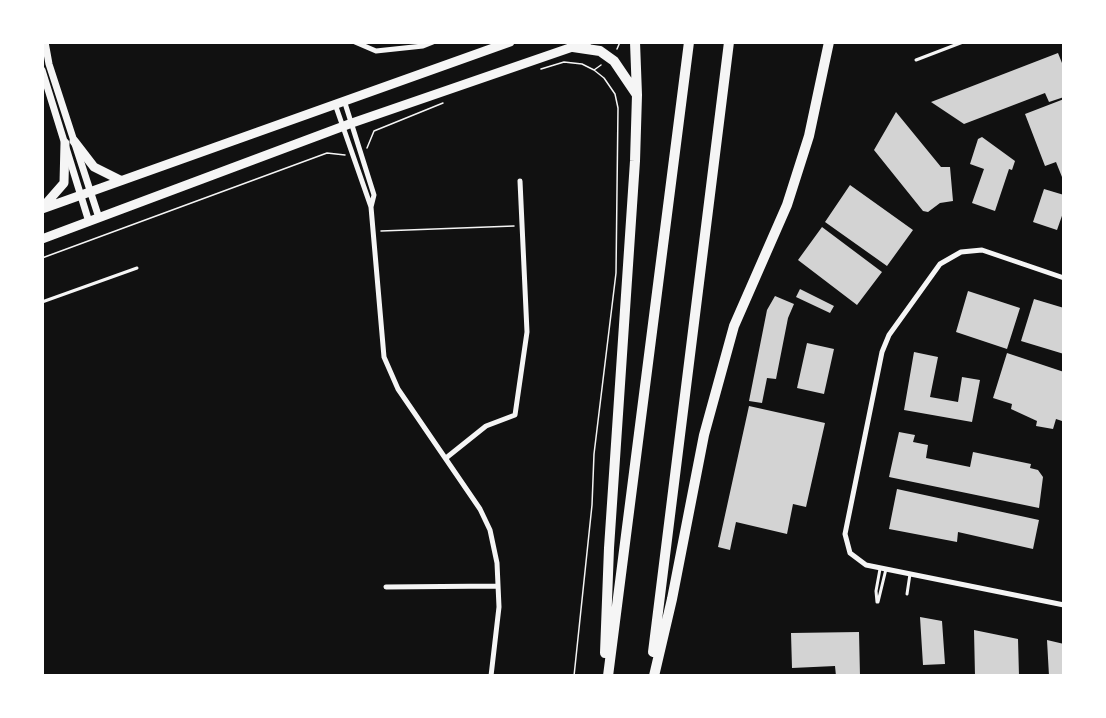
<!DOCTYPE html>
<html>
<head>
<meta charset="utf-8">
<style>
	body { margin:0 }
	#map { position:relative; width:1106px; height:718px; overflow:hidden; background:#111; font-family:Cabin,sans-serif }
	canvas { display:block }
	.frame { position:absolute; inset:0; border:44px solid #fff; pointer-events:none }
</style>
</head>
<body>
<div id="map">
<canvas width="1106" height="718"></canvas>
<div class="frame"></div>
</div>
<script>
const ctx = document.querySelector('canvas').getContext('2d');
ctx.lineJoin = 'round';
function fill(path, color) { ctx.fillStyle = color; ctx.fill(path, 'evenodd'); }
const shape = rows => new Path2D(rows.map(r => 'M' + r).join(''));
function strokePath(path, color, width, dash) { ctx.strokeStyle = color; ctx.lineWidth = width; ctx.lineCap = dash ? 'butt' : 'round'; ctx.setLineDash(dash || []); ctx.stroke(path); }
fill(shape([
	[1058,53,1064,68,1064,97,1049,102,1045,93,964,124,931,102],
	[1064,99,1064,182,1056,162,1045,166,1025,114],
	[896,112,941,167,950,167,953,201,940,203,928,212,923,211,874,150],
	[982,137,1015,161,1012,170,1009,169,995,211,972,203,984,169,970,164,978,139],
	[850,185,913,230,887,266,825,222],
	[1044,189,1064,195,1064,210,1057,230,1033,222],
	[822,227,882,272,857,305,798,260],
	[800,289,834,306,830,313,796,297],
	[968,291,1020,308,1007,349,956,332],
	[775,296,794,304,788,318,776,379,767,378,762,403,749,401,767,310],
	[1034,299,1064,308,1064,354,1021,341],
	[807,343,834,349,824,394,797,388],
	[914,352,938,357,930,397,958,402,962,377,980,380,972,422,904,410],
	[1007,353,1064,372,1064,413,1062,421,1056,419,1053,429,1036,426,1037,421,1011,409,1012,404,993,398],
	[749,406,825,423,806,507,793,504,787,534,736,522,730,550,718,547],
	[899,432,915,435,913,442,928,445,926,458,970,467,973,452,1031,464,1030,468,1038,470,1043,477,1039,508,889,477],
	[897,489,1039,520,1033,549,958,532,957,542,889,529],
	[920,617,942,621,945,664,923,665],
	[974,630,1018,639,1019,676,975,676],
	[859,632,860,676,836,676,835,666,792,668,791,633],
	[1047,640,1064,644,1064,676,1049,676]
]), '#d3d3d3');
strokePath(shape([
	[617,49,620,42],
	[541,69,564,62,582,64,594,70],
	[367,148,374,131,443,103],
	[381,231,514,226],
	[42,258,327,153,345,155],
	[574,676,592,505,594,454,616,273,618,108,615,94,604,78,594,70,601,65]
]), '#f5f5f5', 1.5);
strokePath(shape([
	[916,60,963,42],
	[42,302,137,268],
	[907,594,910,574],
	[877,602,876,591,880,569],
	[878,602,886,569]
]), '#f5f5f5', 3);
strokePath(shape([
	[355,42,376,51,423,46,433,42],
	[344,100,374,195,371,207],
	[335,104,371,207,384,357,398,389,480,509,490,530,497,563,499,607,491,676],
	[1064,278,982,250,961,252,940,264,889,335,882,352,845,534,850,553,866,565,1064,605],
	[446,458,486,426,515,415,527,332,520,181],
	[386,587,498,586]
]), '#f5f5f5', 5);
strokePath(shape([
	[45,42,49,64,99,218],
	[42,70,89,222]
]), '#f5f5f5', 7);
strokePath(shape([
	[74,141,94,167,120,180],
	[43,207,64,183,65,143],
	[42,209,510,42],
	[42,239,352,123,587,42]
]), '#f5f5f5', 9);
strokePath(shape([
	[573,47,600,51,614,61,637,95],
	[653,652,729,42],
	[605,653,609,548,635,161,637,95,635,42],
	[608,676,689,42],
	[654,676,672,599,704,435,734,326,787,205,809,136,829,42]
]), '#f5f5f5', 10);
</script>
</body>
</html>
